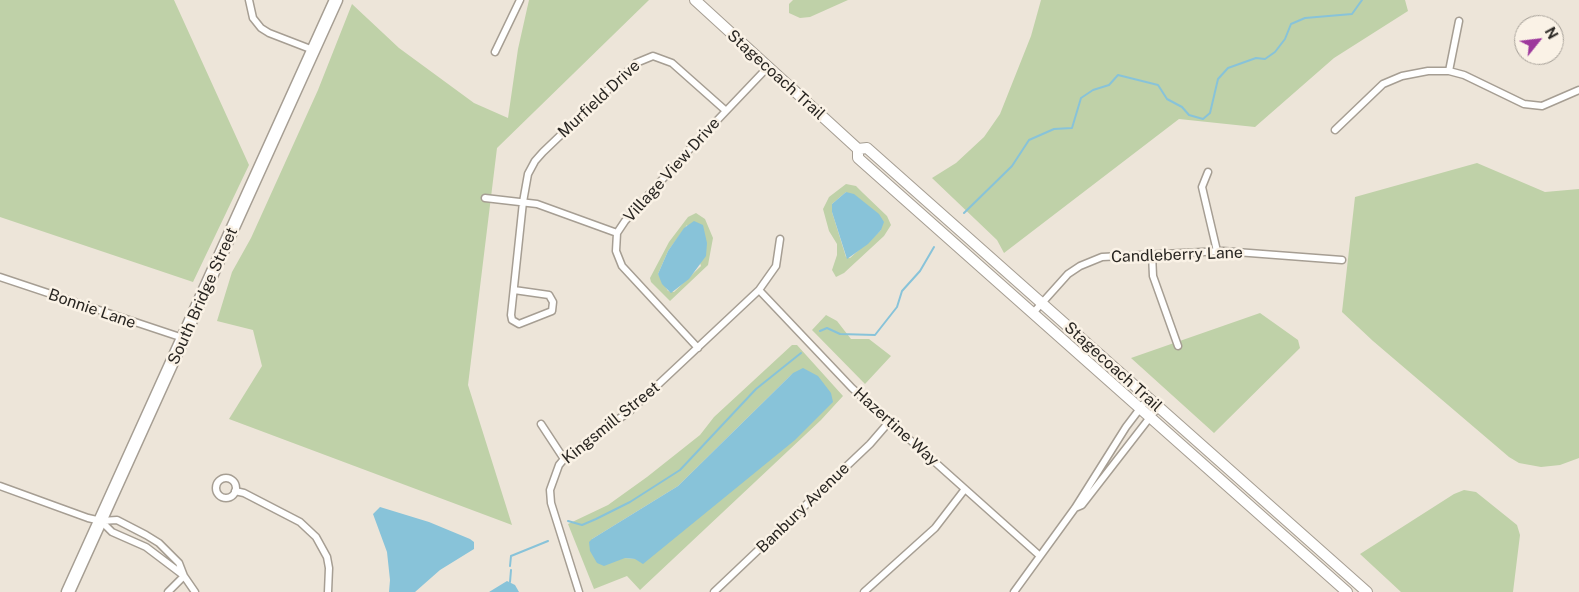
<!DOCTYPE html>
<html>
<head>
<meta charset="utf-8">
<style>
	body { margin:0 }
	#map { position:relative; width:1579px; height:592px; overflow:hidden; background:#ede5d9; font-family:"Public Sans",sans-serif }
	canvas { display:block }
	.north { position:absolute; left:1514px; top:15px; width:50px; height:50px; box-sizing:border-box; background:#faf2e6; border:1px solid #a6a098; border-radius:50%; rotate:61deg; font-size:14px; font-weight:700; line-height:20px; text-align:center; color:#292622 }
	.north::after { content:''; display:block; margin:auto; width:18px; height:22px; background:#9d389c; clip-path:polygon(50% 0,100% 100%,50% 72%,0 100%) }
</style>
</head>
<body>
<div id="map">
<canvas width="1579" height="592"></canvas>
<div class="north">N</div>
</div>
<script>
const ctx = document.querySelector('canvas').getContext('2d');
ctx.lineJoin = 'round';
function fill(path, color) { ctx.fillStyle = color; ctx.fill(path, 'evenodd'); }
const shape = rows => new Path2D(rows.map(r => 'M' + r).join(''));
function strokePath(path, color, width, dash) { ctx.strokeStyle = color; ctx.lineWidth = width; ctx.lineCap = dash ? 'butt' : 'round'; ctx.setLineDash(dash || []); ctx.stroke(path); }
function write(font, color, halo, rows, align = 'center') {
  ctx.font = font + ' "Public Sans",sans-serif'; ctx.lineWidth = 5; ctx.setLineDash([]); ctx.textBaseline = 'middle'; ctx.strokeStyle = halo; ctx.fillStyle = color; for (const [text, x, y, turn = 0] of rows) {
    ctx.save(); ctx.translate(x, y); ctx.rotate((+turn || 0) * Math.PI / 180); ctx.textAlign = isNaN(turn) ? turn : align; if (halo) ctx.strokeText(text, 0, 0); ctx.fillText(text, 0, 0); ctx.restore();
  }
}
fill(shape([
	[0,0,174,0,249,165,193,282,0,217],
	[529,0,649,0,497,148,468,385,512,525,229,419,262,366,253,330,217,321,232,272,251,238,318,90,352,4,399,48,474,103,508,118,518,49],
	[793,0,848,0,810,17,800,18,789,13,789,4],
	[1041,0,1405,0,1408,11,1334,58,1255,127,1179,119,1004,253,997,240,932,178,956,163,984,137,1000,114,1031,36],
	[1477,163,1545,192,1579,189,1579,458,1560,465,1541,467,1519,463,1509,457,1373,341,1342,312,1355,197],
	[846,184,856,186,863,193,887,216,891,225,884,236,844,273,836,277,832,270,837,255,837,244,829,231,823,209,829,197],
	[846,192,881,230,850,258,846,257,832,212,832,204],
	[696,213,705,219,713,238,708,265,670,301,651,282,650,278,669,242,688,217],
	[687,225,701,266,674,292,668,291,658,274,668,251],
	[1260,313,1298,340,1300,348,1214,433,1131,358],
	[826,315,837,321,851,339,869,339,891,356,865,384,812,330],
	[792,345,797,345,843,396,821,420,640,590,627,576,594,589,568,524,608,505,647,477,700,435,714,417],
	[793,373,635,559,625,558,592,539,678,486],
	[1464,490,1476,492,1517,525,1520,535,1513,592,1401,592,1360,554,1454,494]
]), '#bfd1a8');
fill(shape([
	[846,192,854,194,879,214,884,222,881,230,868,244,847,259,832,212,832,204],
	[694,221,703,225,707,243,706,256,689,279,671,293,662,284,658,274,668,251,684,228],
	[803,368,818,376,831,393,833,402,795,440,643,564,635,559,625,558,604,566,597,563,590,551,589,542,592,539,678,486,793,373],
	[380,507,429,522,470,539,474,542,474,549,440,570,415,592,389,592,390,580,387,552,373,514],
	[507,581,515,585,519,592,489,592]
]), '#88c3d9');
strokePath(shape([
	[964,213,1012,166,1029,140,1054,129,1072,128,1081,98,1093,90,1109,85,1118,75,1158,85,1167,99,1182,107,1189,115,1203,119,1210,113,1218,79,1228,68,1256,58,1265,59,1275,52,1285,39,1291,24,1305,18,1352,14,1362,0],
	[820,331,827,328,840,334,875,335,897,307,902,291,920,271,934,247],
	[568,521,582,525,596,519,630,502,680,470,756,389,801,353],
	[510,566,511,556,548,541],
	[510,582,511,570]
]), '#88c3d9', 2);
const street = shape([
	[249,0,253,18,261,28,269,33,313,50],
	[495,52,520,0],
	[1449,71,1459,21],
	[1335,130,1383,84,1402,76,1428,71,1449,71,1464,75,1524,104,1542,106,1579,90],
	[1208,172,1202,187,1217,251],
	[485,198,537,204,617,233],
	[1152,254,1153,276,1178,346],
	[0,277,183,338],
	[514,290,549,295,553,302,552,311,519,324,512,320,511,315,523,202,528,174,535,161,543,152,636,63,653,56,672,63,725,110],
	[759,290,852,388,1040,556],
	[1033,313,1068,274,1080,266,1102,257,1223,251,1342,260],
	[698,348,622,266,616,251,617,233,625,221,687,152,767,68],
	[541,424,564,459],
	'216 488a10 10 0 1 1 20 0a10 10 0 1 1-20 0Z',
	[0,486,88,518,101,521,117,520,146,535,159,543,179,563,184,576,195,592],
	[235,491,244,493,300,522,316,537,327,557,329,568,328,592],
	[1075,508,1082,505,1158,407],
	[101,521,112,532,146,547,183,575],
	[168,592,184,576],
	[579,592,551,503,550,490,559,465,564,459,631,410,759,290,776,266,780,239],
	[714,592,870,444,889,422],
	[864,592,935,528,965,489],
	[1014,592,1075,508,1126,427,1148,398]
]);
const primary = shape([
	[695,0,858,149,867,148,1367,592],
	[858,149,858,158,1347,592]
]);
const highway = shape([
	[68,592,336,0]
]);
strokePath(street, '#a69e93', 9);
strokePath(primary, '#a69e93', 12);
strokePath(highway, '#a69e93', 15);
strokePath(street, '#fff', 6);
strokePath(primary, '#fff', 10);
strokePath(highway, '#fff', 12);
write('16px', '#292622', '#faf2e6', [
	["Stagecoach Trail",776,75,42],
	["Murfield Drive",599,99,-43],
	["Village View Drive",672,170,-48],
	["Candleberry Lane",1177,255,-2],
	["South Bridge Street",203,296,-66],
	["Bonnie Lane",92,309,19],
	["Stagecoach Trail",1113,367,42],
	["Kingsmill Street",611,423,-39],
	["Hazertine Way",896,427,42],
	["Banbury Avenue",803,508,-44]
]);
</script>
</body>
</html>
